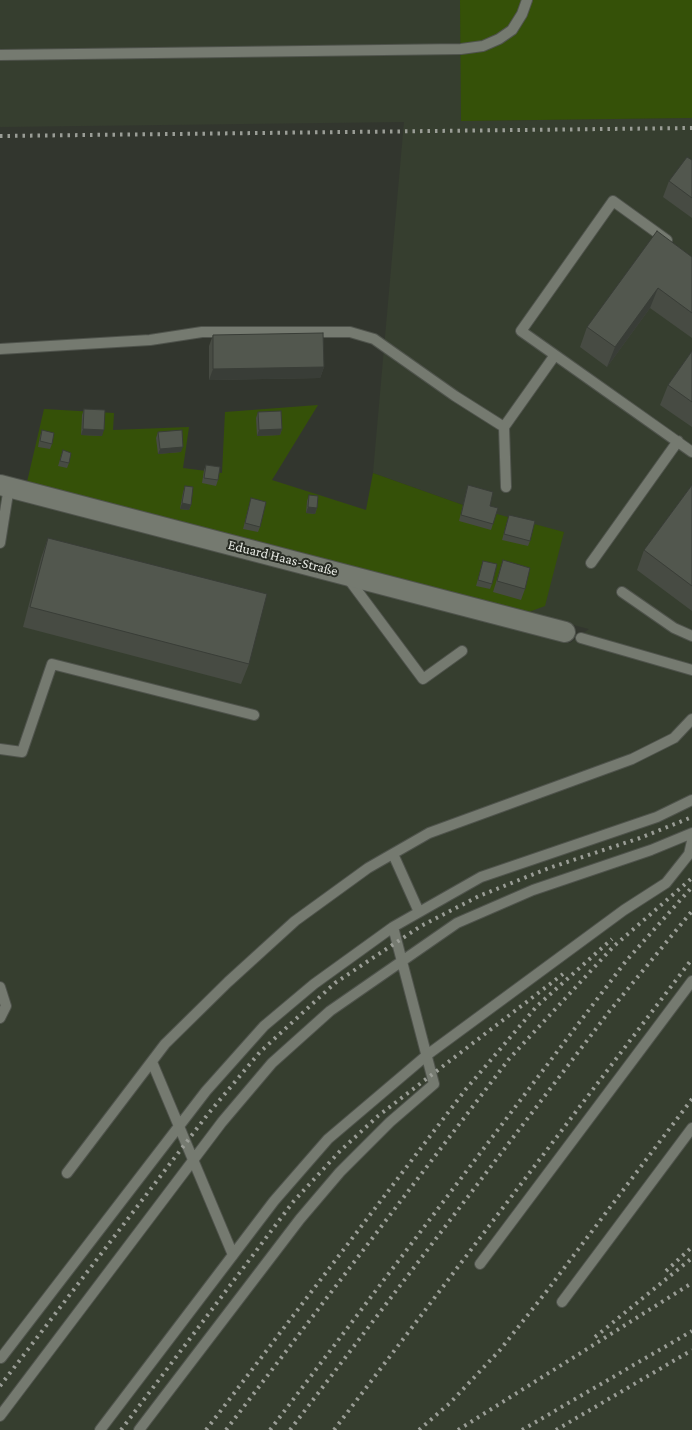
<!DOCTYPE html>
<html>
<head>
<meta charset="utf-8">
<style>
	body { margin:0 }
	canvas { display:block; background:#32362e }
</style>
</head>
<body>
<canvas width="692" height="1430"></canvas>
<script>
const ctx = document.querySelector('canvas').getContext('2d');
ctx.lineJoin = 'round';
function fill(path, color) { ctx.fillStyle = color; ctx.fill(path, 'evenodd'); }
const shape = rows => new Path2D(rows.map(r => 'M' + r).join(''));
function strokePath(path, color, width, dash) { ctx.strokeStyle = color; ctx.lineWidth = width; ctx.lineCap = dash ? 'butt' : 'round'; ctx.setLineDash(dash || []); ctx.stroke(path); }
function write(font, color, halo, rows, align = 'center') {
  ctx.font = font + ' "Crimson Pro",serif'; ctx.lineWidth = 4; ctx.setLineDash([]); ctx.textBaseline = 'middle'; ctx.strokeStyle = halo; ctx.fillStyle = color; for (const [text, x, y, turn = 0] of rows) {
    ctx.save(); ctx.translate(x, y); ctx.rotate((+turn || 0) * Math.PI / 180); ctx.textAlign = isNaN(turn) ? turn : align; if (halo) ctx.strokeText(text, 0, 0); ctx.fillText(text, 0, 0); ctx.restore();
  }
}
fill(shape([
	[0,0,460,0,462,121,692,118,692,1430,0,1430,0,495,308,573,570,643,589,629,526,613,488,512,463,505,373,473,404,122,0,127]
]), '#363e2f');
fill(shape([
	[460,0,692,0,692,118,461,121],
	[318,405,272,480,366,510,373,473,463,505,564,532,545,606,526,613,27,482,44,409,114,413,113,430,189,427,183,468,222,473,225,412]
]), '#355108');
const lane = shape([
	[0,55,461,49,483,46,499,39,512,30,522,14,527,0],
	[0,349,150,340,202,332,350,332,374,339,455,396,504,427,506,487],
	[555,355,521,331,613,201,667,240],
	[504,427,555,355,692,452],
	[0,543,9,487],
	[591,563,678,441],
	[347,577,423,679,462,651],
	[622,592,674,628,692,636],
	[581,638,692,670],
	[0,749,22,752,52,664,254,715],
	[393,854,419,912],
	[0,987,6,1006,0,1018],
	[152,1062,233,1255],
	[67,1173,165,1044,228,982,295,921,368,868,429,833,632,759,674,738,692,719],
	[480,1264,692,981],
	[562,1302,692,1128],
	[1,1358,206,1091,264,1026,314,984,393,927,481,877,657,817,692,800],
	[0,1416,222,1122,272,1063,330,1011,457,923,533,890,651,850,692,833],
	[100,1430,274,1201,328,1139,427,1055,624,910,666,883,689,854,692,841],
	[139,1430,300,1219,340,1172,390,1122,434,1084,393,927]
]);
const street = shape([
	[0,485,565,632]
]);
strokePath(lane, '#4f534c', 12);
strokePath(street, '#4f534c', 22);
strokePath(lane, '#757a70', 10);
strokePath(street, '#757a70', 20);
strokePath(shape([
	[0,136,692,128],
	[666,1271,692,1247],
	[595,1337,692,1258],
	[0,1386,208,1114,260,1052,335,983,421,926,479,896,549,868,640,838,692,817],
	[121,1430,293,1202,340,1151,378,1116,563,974],
	[206,1430,466,1089,537,1006,612,939],
	[226,1430,509,1059,613,947,692,878],
	[270,1430,626,961,692,887],
	[290,1430,608,1013,692,911],
	[334,1430,692,959],
	[419,1430,450,1403,500,1350,546,1292,692,1099],
	[458,1430,692,1283],
	[522,1430,692,1331],
	[556,1430,692,1350]
]), '#9a9d96', 4, [2.5, 5]);
fill(shape([
	[692,160,692,218,663,197,669,181],
	[692,257,692,338,650,308,607,367,580,347,587,327],
	[213,335,324,367,320,378,209,380,209,346],
	[692,351,692,427,660,405,668,385],
	[84,409,102,436,81,435,82,415],
	[258,412,282,429,280,435,257,436,256,418],
	[42,430,52,444,50,449,38,447,40,436],
	[158,432,181,452,158,454,156,438],
	[63,450,69,463,67,468,58,466],
	[206,465,218,480,216,486,202,483,204,470],
	[468,485,490,506,493,524,491,530,459,521],
	[692,485,692,611,637,570,644,550],
	[185,486,191,505,189,510,180,509,183,492],
	[309,495,317,508,315,514,306,513,307,501],
	[251,498,260,527,258,532,243,529],
	[509,515,530,541,528,546,502,540],
	[48,538,249,664,241,684,23,627,41,558],
	[503,560,525,589,521,600,493,592],
	[483,561,492,584,490,589,476,586]
]), '#474b43');
fill(shape([
	[658,288,650,308,607,367,615,347],
	[324,367,320,378,209,380,213,369],
	[83,429,104,430,102,436,81,435],
	[282,429,280,435,257,436,259,430],
	[183,447,181,452,158,454,160,449],
	[182,503,191,505,189,510,180,509],
	[308,507,317,508,315,514,306,513]
]), '#393d37');
const building = shape([
	[687,157,692,160,692,198,669,181,687,157],
	[657,231,692,257,692,313,658,288,615,347,587,327,657,231],
	[323,333,324,367,213,369,213,335,323,333],
	[692,351,692,402,668,385,692,351],
	[84,409,105,410,104,430,83,429,84,409],
	[281,411,282,429,259,430,258,412,281,411],
	[42,430,54,433,52,444,40,441,42,430],
	[182,430,183,447,160,449,158,432,182,430],
	[63,450,71,453,69,463,60,461,63,450],
	[206,465,220,467,218,480,204,478,206,465],
	[468,485,493,492,490,506,498,508,493,524,461,515,468,485],
	[692,485,692,586,644,550,692,485],
	[185,486,193,487,191,505,182,503,185,486],
	[309,495,318,496,317,508,308,507,309,495],
	[251,498,266,502,260,527,245,523,251,498],
	[509,515,535,521,530,541,504,534,509,515],
	[48,538,267,594,249,664,30,607,48,538],
	[503,560,530,568,525,589,497,581,503,560],
	[483,561,497,564,492,584,478,580,483,561]
]);
fill(building, '#52574e');
strokePath(building, '#393d37', 1);
write('14px', '#e7eae4', '#282c24', [
	["Eduard Haas-Straße",283,558,14]
]);
</script>
</body>
</html>
